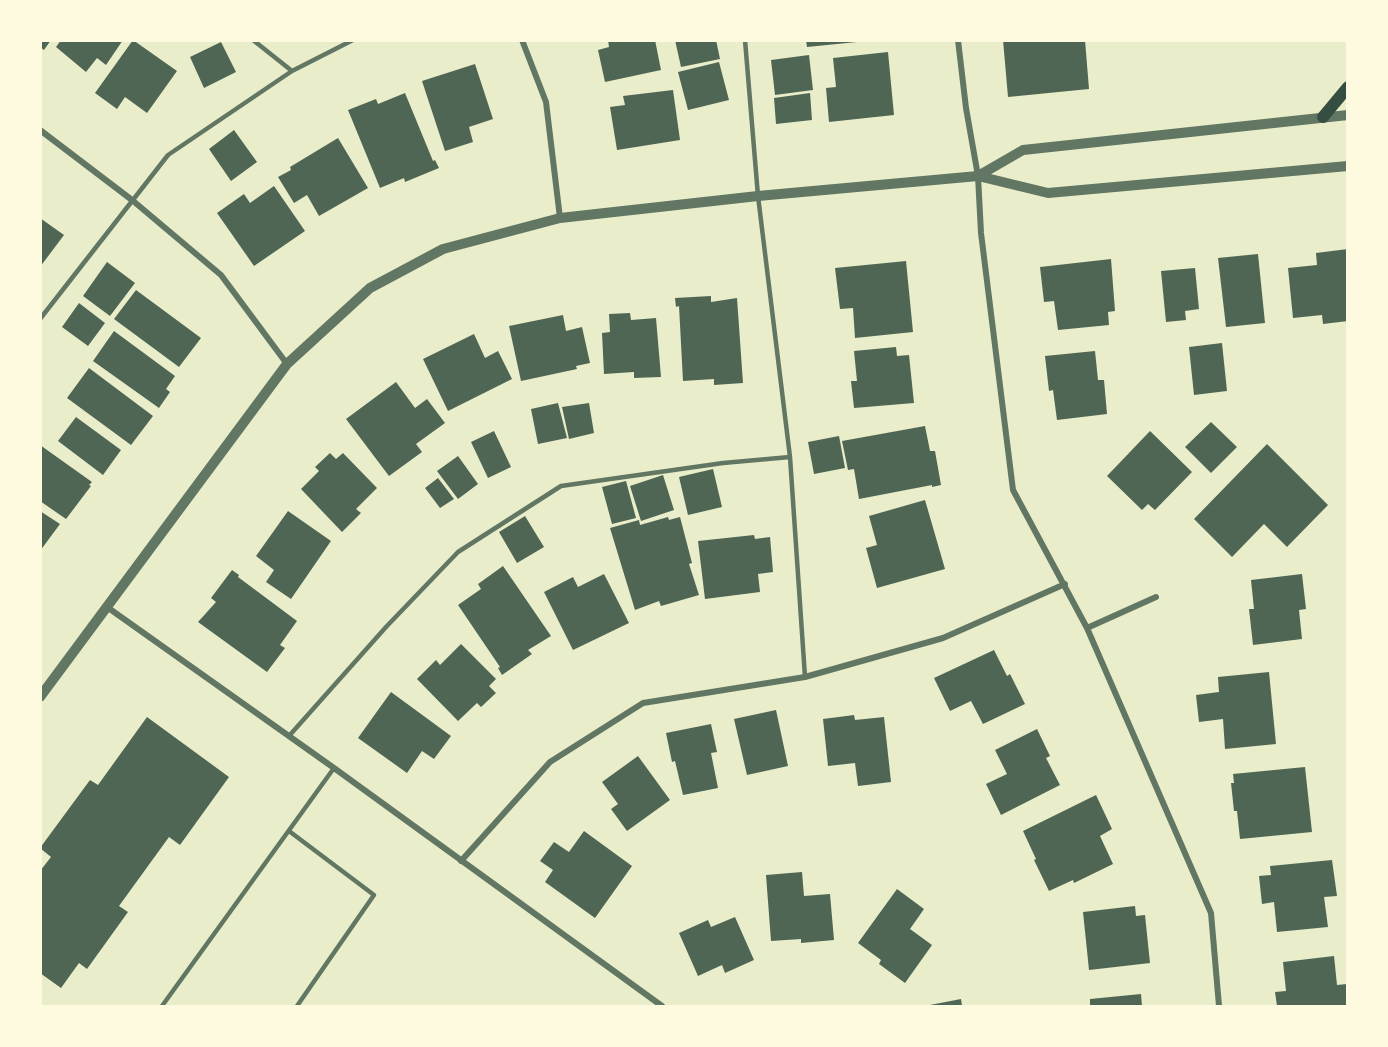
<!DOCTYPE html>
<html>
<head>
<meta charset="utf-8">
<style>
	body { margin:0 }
	#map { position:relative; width:1388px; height:1047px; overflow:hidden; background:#e9edc9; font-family:"Space Grotesk",sans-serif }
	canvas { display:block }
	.frame { position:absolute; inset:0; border:42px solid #fefae0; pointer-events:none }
</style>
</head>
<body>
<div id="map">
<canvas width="1388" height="1047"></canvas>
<div class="frame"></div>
</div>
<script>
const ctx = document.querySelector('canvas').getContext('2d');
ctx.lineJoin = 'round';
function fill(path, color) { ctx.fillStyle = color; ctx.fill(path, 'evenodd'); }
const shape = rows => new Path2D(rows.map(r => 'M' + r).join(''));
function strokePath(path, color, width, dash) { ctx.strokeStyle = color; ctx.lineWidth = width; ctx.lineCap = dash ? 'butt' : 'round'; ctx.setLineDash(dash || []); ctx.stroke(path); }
fill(shape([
	[40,40,51,40,44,50,40,47],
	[61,40,123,40,106,65,97,58,86,72,56,47],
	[133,40,177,71,147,113,125,97,117,109,95,93],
	[608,40,655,40,661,70,605,82,598,50,609,47],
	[675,40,716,40,720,59,681,67],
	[806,40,857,40,857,42,807,47],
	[1003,40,1085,40,1089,89,1008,97],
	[221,42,236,72,204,88,190,57],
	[888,52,894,115,829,122,826,88,836,87,833,58],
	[809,55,813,90,775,95,771,60],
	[719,62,729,100,688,110,678,72],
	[475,64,493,119,469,127,473,142,445,151,422,81],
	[673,90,680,140,617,150,610,107,625,105,623,96],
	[405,93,433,161,435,160,439,168,405,182,404,178,380,188,348,110,376,99,378,104],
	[810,93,812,120,776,124,774,98],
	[234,130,257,162,231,181,209,149],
	[338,138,368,188,319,216,307,195,294,203,278,177,291,170,290,167],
	[274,186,305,231,254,266,217,213,244,194,250,203],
	[40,218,64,235,40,267],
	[1348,249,1348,321,1323,324,1322,315,1293,318,1288,268,1317,265,1316,253],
	[1258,254,1265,323,1226,327,1218,258],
	[1111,259,1115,311,1108,312,1109,325,1058,330,1054,301,1044,302,1040,267],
	[906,261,913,332,855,338,853,308,840,309,835,268],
	[107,262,135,283,110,316,83,296],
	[1195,268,1199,309,1185,311,1186,320,1166,322,1161,271],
	[136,290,201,338,179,367,114,319],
	[711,296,711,302,737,298,743,383,714,385,714,379,683,381,679,306,676,307,675,298],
	[79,303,105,323,88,346,62,327],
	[630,313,631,320,656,318,661,377,634,378,634,372,604,374,602,333,610,332,609,314],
	[563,315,566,331,582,327,590,363,576,366,577,369,521,381,509,326],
	[114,331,175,376,166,389,170,392,159,408,93,361],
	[474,334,485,358,498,351,512,379,448,411,423,359],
	[1222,343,1227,391,1194,395,1189,347],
	[896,347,897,356,909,355,914,403,854,408,851,381,857,381,854,351],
	[1095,351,1098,380,1104,380,1107,414,1057,420,1053,390,1049,391,1045,356],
	[89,368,153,416,131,445,67,398],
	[396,382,415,408,427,399,445,423,416,444,422,452,389,476,346,419],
	[558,403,567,438,538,444,531,409],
	[589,403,594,433,569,439,562,407],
	[76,417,121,450,103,475,58,441],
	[1211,422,1237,447,1211,473,1185,447],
	[925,426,930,451,935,451,941,485,932,487,932,485,859,499,854,469,848,470,842,441],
	[494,431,511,467,488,478,471,442],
	[1150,431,1192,472,1155,510,1148,504,1142,510,1107,476],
	[839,436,845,468,814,474,808,442],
	[1267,444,1328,505,1287,547,1264,524,1232,557,1194,519],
	[40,445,92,482,89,485,91,486,66,519,40,501],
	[330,453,336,459,343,453,377,488,356,509,361,513,342,532,301,489,319,471,315,467],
	[458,456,478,484,458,499,437,471],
	[713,469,722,507,688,515,679,477],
	[663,475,674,510,641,521,630,486],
	[438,478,454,499,440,508,425,488],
	[626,481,636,518,612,524,602,487],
	[925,500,945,569,877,588,866,548,877,545,869,516],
	[40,511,60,524,40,551],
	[288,511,331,541,291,599,266,582,274,570,256,556],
	[525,516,544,547,517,563,499,532],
	[668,517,669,520,680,517,692,563,689,564,699,595,661,606,659,601,635,610,610,528,639,520,640,525],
	[754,535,755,539,770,537,773,572,758,574,760,592,705,599,698,541],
	[503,566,551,636,528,650,532,654,502,675,498,668,500,667,458,605,481,589,478,584],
	[232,570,239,575,238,577,297,621,280,645,285,648,267,672,198,622,216,602,211,598],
	[604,574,629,623,573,650,544,592,573,577,578,587],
	[1302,574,1306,609,1299,610,1302,639,1253,645,1249,609,1254,609,1251,580],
	[461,644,496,679,489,686,496,693,481,707,477,703,458,721,417,679,436,660,440,665],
	[994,650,1007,676,1010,674,1025,704,983,724,971,701,950,711,934,678],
	[1269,672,1276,744,1225,749,1223,719,1199,722,1196,695,1219,692,1218,677],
	[391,692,451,736,434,759,422,751,407,773,358,738],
	[776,710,788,766,747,775,734,719],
	[854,715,855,720,884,717,891,782,858,786,855,763,828,766,823,719],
	[147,717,229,777,180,845,169,837,119,906,128,912,87,969,79,963,61,988,40,973,40,871,51,857,40,848,90,780,98,785],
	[711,724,717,752,711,753,718,788,683,795,675,761,672,762,666,733],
	[1037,729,1050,756,1046,758,1060,785,1001,815,986,784,1007,774,995,750],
	[638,756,670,800,627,831,611,809,618,804,602,782],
	[1305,767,1312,832,1240,839,1237,811,1234,811,1231,783,1234,783,1233,774],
	[1096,795,1112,829,1100,836,1113,864,1074,883,1073,880,1049,891,1034,860,1036,859,1023,831],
	[584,831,632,866,595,918,545,882,553,870,540,861,554,842,569,852],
	[1332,860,1337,896,1324,897,1328,927,1277,932,1274,902,1262,904,1259,876,1271,875,1270,866],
	[802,872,804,896,830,894,834,940,801,943,801,939,771,941,766,875],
	[897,889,924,909,910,929,932,945,905,983,879,964,881,960,858,943],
	[1135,906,1136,916,1145,915,1150,963,1089,970,1083,912],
	[735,917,754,960,725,973,722,965,698,976,679,933,708,920,711,927],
	[1334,956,1337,985,1347,984,1348,1006,1277,1006,1275,992,1286,991,1283,962],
	[1141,994,1142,1006,1090,1006,1090,999],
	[961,999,962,1006,930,1006,930,1005]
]), '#4f6655');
strokePath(shape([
	[253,40,292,71],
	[40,319,168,155,292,71,353,40],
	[790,457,805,677],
	[289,736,386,627,458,552,561,486,723,463,790,457,758,196,745,40],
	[289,831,374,895,297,1006],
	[162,1006,334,768]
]), '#617663', 4.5);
strokePath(shape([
	[522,40,546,102,560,218],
	[958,40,966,108,978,176,981,233,1013,490,1087,628,1211,913,1219,1006],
	[40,130,132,200,221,275,287,364],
	[107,607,334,768,662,1006],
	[1087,628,1156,597],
	[461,861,550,762,643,703,805,677,943,638,1065,584]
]), '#617663', 6);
strokePath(shape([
	[978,176,1023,150,1348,115],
	[40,697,287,364,370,288,443,249,560,218,758,196,978,176,1048,193,1348,166]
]), '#617663', 10);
strokePath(shape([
	[1323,117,1348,87]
]), '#344e41', 12);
</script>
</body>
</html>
